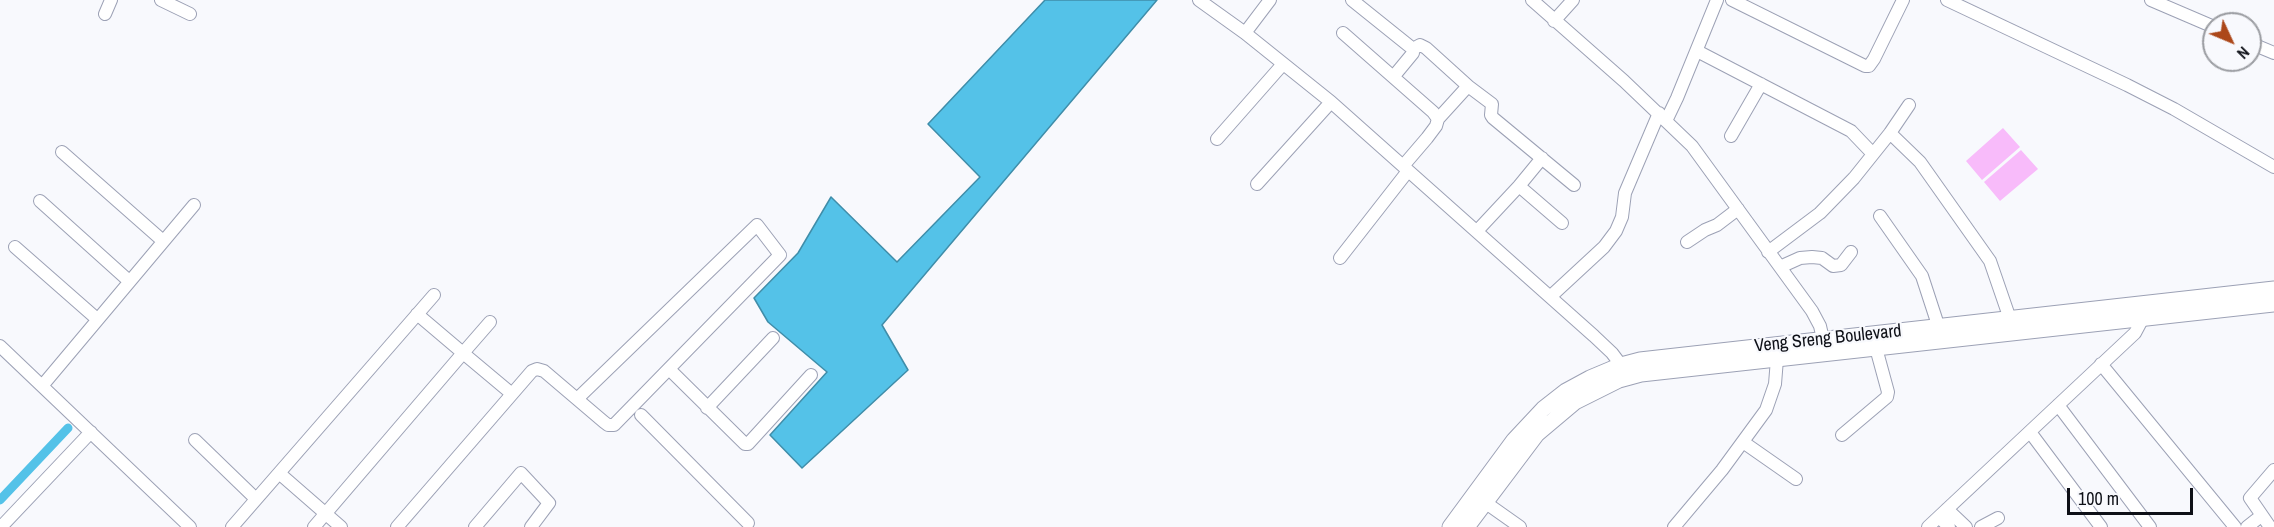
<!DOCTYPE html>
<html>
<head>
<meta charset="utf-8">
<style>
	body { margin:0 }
	#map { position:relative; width:2274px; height:527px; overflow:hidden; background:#f8f9fd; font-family:"Archivo Narrow",sans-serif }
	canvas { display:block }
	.north { position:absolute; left:2202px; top:12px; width:60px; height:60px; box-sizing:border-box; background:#f8f9fd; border:2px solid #9a9ca1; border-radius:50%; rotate:134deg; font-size:16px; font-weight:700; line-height:24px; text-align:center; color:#0e1017 }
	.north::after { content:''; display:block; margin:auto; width:21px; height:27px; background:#ac4719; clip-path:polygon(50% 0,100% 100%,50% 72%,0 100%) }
	.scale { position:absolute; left:2067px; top:488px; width:126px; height:27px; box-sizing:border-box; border:3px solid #0e1017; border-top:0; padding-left:8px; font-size:18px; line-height:21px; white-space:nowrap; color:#0e1017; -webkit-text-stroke:4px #f8f9fd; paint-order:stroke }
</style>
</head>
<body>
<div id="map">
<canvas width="2274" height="527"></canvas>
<div class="north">N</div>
<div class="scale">100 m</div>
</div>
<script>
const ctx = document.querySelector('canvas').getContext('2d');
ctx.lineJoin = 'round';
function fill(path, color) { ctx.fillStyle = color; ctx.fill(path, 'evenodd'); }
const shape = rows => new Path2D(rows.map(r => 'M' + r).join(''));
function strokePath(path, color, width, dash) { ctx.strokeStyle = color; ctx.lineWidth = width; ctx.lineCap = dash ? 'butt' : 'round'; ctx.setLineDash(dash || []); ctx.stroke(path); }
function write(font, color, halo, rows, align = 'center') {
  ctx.font = font + ' "Archivo Narrow",sans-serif'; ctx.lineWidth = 4.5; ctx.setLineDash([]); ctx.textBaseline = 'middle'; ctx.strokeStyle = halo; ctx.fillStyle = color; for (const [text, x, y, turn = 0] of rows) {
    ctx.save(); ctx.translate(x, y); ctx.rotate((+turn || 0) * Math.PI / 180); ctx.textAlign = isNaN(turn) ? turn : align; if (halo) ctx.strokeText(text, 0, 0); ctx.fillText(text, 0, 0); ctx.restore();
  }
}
fill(shape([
	[2003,128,2020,147,1982,180,1966,161],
	[2021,150,2038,169,2000,201,1984,182]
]), '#f8bbfa');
const water = shape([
	[1045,0,1157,0,882,325,908,370,802,468,770,435,827,372,768,322,754,298,798,253,831,197,897,262,980,177,928,124,1045,0]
]);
fill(water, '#54c2e8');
strokePath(water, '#3f8da9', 1.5);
strokePath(shape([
	[0,500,68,428]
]), '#54c2e8', 9);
const minor = shape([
	[161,0,190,14],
	[1199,0,1245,33,1331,102,1594,336,1612,353,1621,365],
	[1352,0,1413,49,1413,53,1394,76],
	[1532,0,1624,81,1692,146,1812,311,1820,326,1825,348],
	[1732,0,1865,66,1869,66,1874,59,1903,0],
	[1947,0,2127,85,2174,109,2274,167],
	[2151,0,2214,27],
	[105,14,111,0],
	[1554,21,1573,0],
	[1245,33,1270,0],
	[1343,33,1433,112,1438,119,1436,126,1427,138,1403,166],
	[2250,43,2274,53],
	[1413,49,1420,45,1426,48,1468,86,1492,104,1491,115,1493,118,1574,185],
	[1697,51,1851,131,1873,154],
	[1438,119,1468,86],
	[1666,121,1677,98,1717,0],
	[1890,133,1920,162,1990,261,2010,319],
	[1731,136,1761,84],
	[1217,139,1283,64],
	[62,152,163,241],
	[1257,184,1331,102],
	[1519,186,1562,223],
	[40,201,129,281],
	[1880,216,1922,276,1939,328],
	[1477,231,1519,186,1542,158],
	[1687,242,1705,230,1717,225,1738,209],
	[15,247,97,319],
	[1768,252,1820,213,1854,178,1890,133,1909,105],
	[1340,258,1408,171],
	[1780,267,1800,258,1812,257,1822,258,1833,266,1841,265,1851,252],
	[1550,297,1604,247,1616,231,1622,217,1625,193,1659,113],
	[490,322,463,353,512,394],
	[0,346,190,527],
	[2101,364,2235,527],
	[669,369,745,444,748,444,811,375],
	[42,386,194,205],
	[2058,405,2150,527],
	[707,408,773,338],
	[641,415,748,523],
	[2030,432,2101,527],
	[1842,435,1887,397,1888,392,1876,348],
	[195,440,256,499],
	[1743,442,1796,479],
	[279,473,341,527],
	[1479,498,1520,527],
	[1947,509,1966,527],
	[1939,517,1949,527],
	[1,527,91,432],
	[232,527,434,295],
	[314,527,463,353,417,314],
	[397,527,532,371,537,369,544,371,604,422,608,425,614,425,780,255,757,225,577,399],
	[475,527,521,473,549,503,531,527],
	[1674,527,1722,470,1766,410,1775,384,1777,359],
	[1928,527,2135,333,2143,318,2142,311],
	[1981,527,1998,518],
	[2247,527,2261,516],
	[2270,527,2250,498,2274,470]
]);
const major = shape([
	[1450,527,1514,440,1543,409,1566,391,1590,378,1621,365,1640,360,2274,289],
	[1467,527,1537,434,1575,402,1619,380,1641,374,2274,304]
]);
strokePath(minor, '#9ca1b5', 14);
strokePath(major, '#9ca1b5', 17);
strokePath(minor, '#fff', 12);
strokePath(major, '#fff', 15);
write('18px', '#0e1017', '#f8f9fd', [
	["Veng Sreng Boulevard",1828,339,-6]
]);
</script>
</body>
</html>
